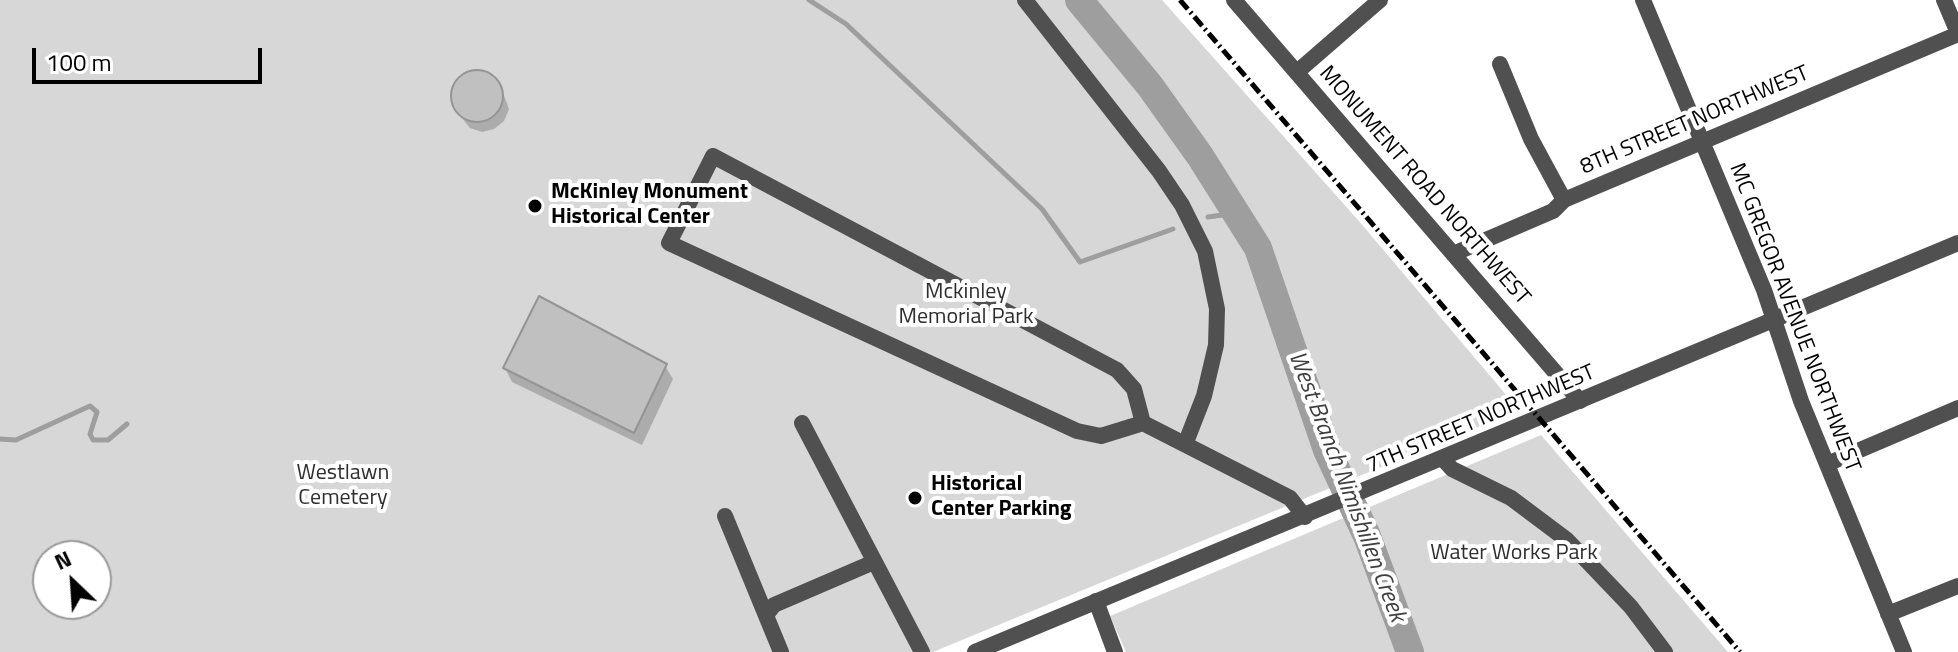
<!DOCTYPE html>
<html>
<head>
<meta charset="utf-8">
<style>
	body { margin:0 }
	#map { position:relative; width:1958px; height:652px; overflow:hidden; background:#fff; font-family:"Titillium Web",sans-serif }
	canvas { display:block }
	.north { position:absolute; left:32px; top:540px; width:80px; height:80px; box-sizing:border-box; background:#fff; border:2px solid #999; border-radius:50%; rotate:335deg; font-size:22px; font-weight:700; line-height:32px; text-align:center; color:#000 }
	.north::after { content:''; display:block; margin:auto; width:28px; height:36px; background:#000; clip-path:polygon(50% 0,100% 100%,50% 72%,0 100%) }
	.scale { position:absolute; left:32px; top:48px; width:230px; height:36px; box-sizing:border-box; border:4px solid #000; border-top:0; padding-left:10px; font-size:24px; line-height:28px; white-space:nowrap; color:#000; -webkit-text-stroke:6px #fff; paint-order:stroke }
</style>
</head>
<body>
<div id="map">
<canvas width="1958" height="652"></canvas>
<div class="north">N</div>
<div class="scale">100 m</div>
</div>
<script>
const ctx = document.querySelector('canvas').getContext('2d');
ctx.lineJoin = 'round';
function fill(path, color) { ctx.fillStyle = color; ctx.fill(path, 'evenodd'); }
const shape = rows => new Path2D(rows.map(r => 'M' + r).join(''));
function strokePath(path, color, width, dash) { ctx.strokeStyle = color; ctx.lineWidth = width; ctx.lineCap = dash ? 'butt' : 'round'; ctx.setLineDash(dash || []); ctx.stroke(path); }
function write(font, color, halo, rows, align = 'center') {
  ctx.font = font + ' "Titillium Web",sans-serif'; ctx.lineWidth = 8; ctx.setLineDash([]); ctx.textBaseline = 'middle'; ctx.strokeStyle = halo; ctx.fillStyle = color; for (const [text, x, y, turn = 0] of rows) {
    ctx.save(); ctx.translate(x, y); ctx.rotate((+turn || 0) * Math.PI / 180); ctx.textAlign = isNaN(turn) ? turn : align; if (halo) ctx.strokeText(text, 0, 0); ctx.fillText(text, 0, 0); ctx.restore();
  }
}
fill(shape([
	[0,0,1162,0,1358,220,1519,410,933,652,0,652],
	[48,556,96,556,96,604,48,604],
	[1541,435,1728,652,1126,652,1110,616]
]), '#d7d7d7');
fill(shape([
	[480,71,492,75,500,85,509,109,504,121,494,129,482,132,470,128,461,117,452,94,457,82,467,73],
	[665,366,673,379,642,445,512,382,505,368]
]), '#0003');
strokePath(shape([
	[809,0,846,24,1042,209,1080,262,1173,229],
	[1208,217,1237,213],
	[0,439,16,440,90,406,97,412,90,434,93,440,108,440,127,424]
]), '#9e9e9e', 5);
strokePath(shape([
	[1079,0,1150,86,1200,156,1258,248,1327,450,1367,536,1410,652]
]), '#9e9e9e', 28);
const building = shape([
	'451 96a26 26 0 1 1 52 0a26 26 0 1 1-52 0Z',
	[539,296,667,364,634,433,503,368,539,296]
]);
fill(building, '#c0c0c0');
strokePath(building, '#949494', 2);
strokePath(shape([
	[1025,0,1159,171,1182,205,1205,251,1217,309,1216,345,1204,396,1186,442],
	[1234,0,1580,401],
	[1643,0,1764,290,1801,401,1904,652],
	[1944,0,1958,33],
	[1500,64,1531,139,1564,200],
	[1297,72,1380,0],
	[713,156,1117,370,1134,389,1143,423,1101,436,1077,431,669,243,713,156],
	[1453,254,1553,211,1564,200,1958,34],
	[802,423,922,652],
	[1143,423,1290,498,1305,517],
	[1443,459,1452,469,1511,498,1567,540,1631,607,1665,652],
	[1827,464,1958,408],
	[725,516,781,652],
	[1096,601,1115,652],
	[1888,614,1958,586],
	[766,615,774,605,874,562]
]), '#505050', 16);
strokePath(shape([
	[975,652,1958,243]
]), '#505050', 16);
strokePath(shape([
	[1180,0,1740,652]
]), '#000', 5, [12, 4, 2, 4]);
for (const [x, y, r, color] of [
	[535,206,8,"#000"],
	[915,498,8,"#000"]
]) { const dot = new Path2D(); dot.arc(x, y, r, 0, 2 * Math.PI); ctx.fillStyle = color; ctx.fill(dot); strokePath(dot, '#fff', 3); }
write('22px', '#000', '#fff', [
	["8TH STREET NORTHWEST",1695,121,-23],
	["MONUMENT ROAD NORTHWEST",1424,186,49],
	["MC GREGOR AVENUE NORTHWEST",1794,318,69],
	["7TH STREET NORTHWEST",1481,420,-23]
]);
write('bold 22px', '#000', '#fff', [
	["McKinley Monument",551,193],
	["Historical Center",551,218],
	["Historical",931,485],
	["Center Parking",931,510]
], 'left');
write('22px', '#2e2e2e', '#fff', [
	["Mckinley",966,293],
	["Memorial Park",966,318],
	["Westlawn",343,474],
	["Cemetery",343,499],
	["Water Works Park",1514,554]
]);
write('italic 24px', '#3f3f3f', '#fff', [
	["West Branch Nimishillen Creek",1346,487,69]
]);
</script>
</body>
</html>
